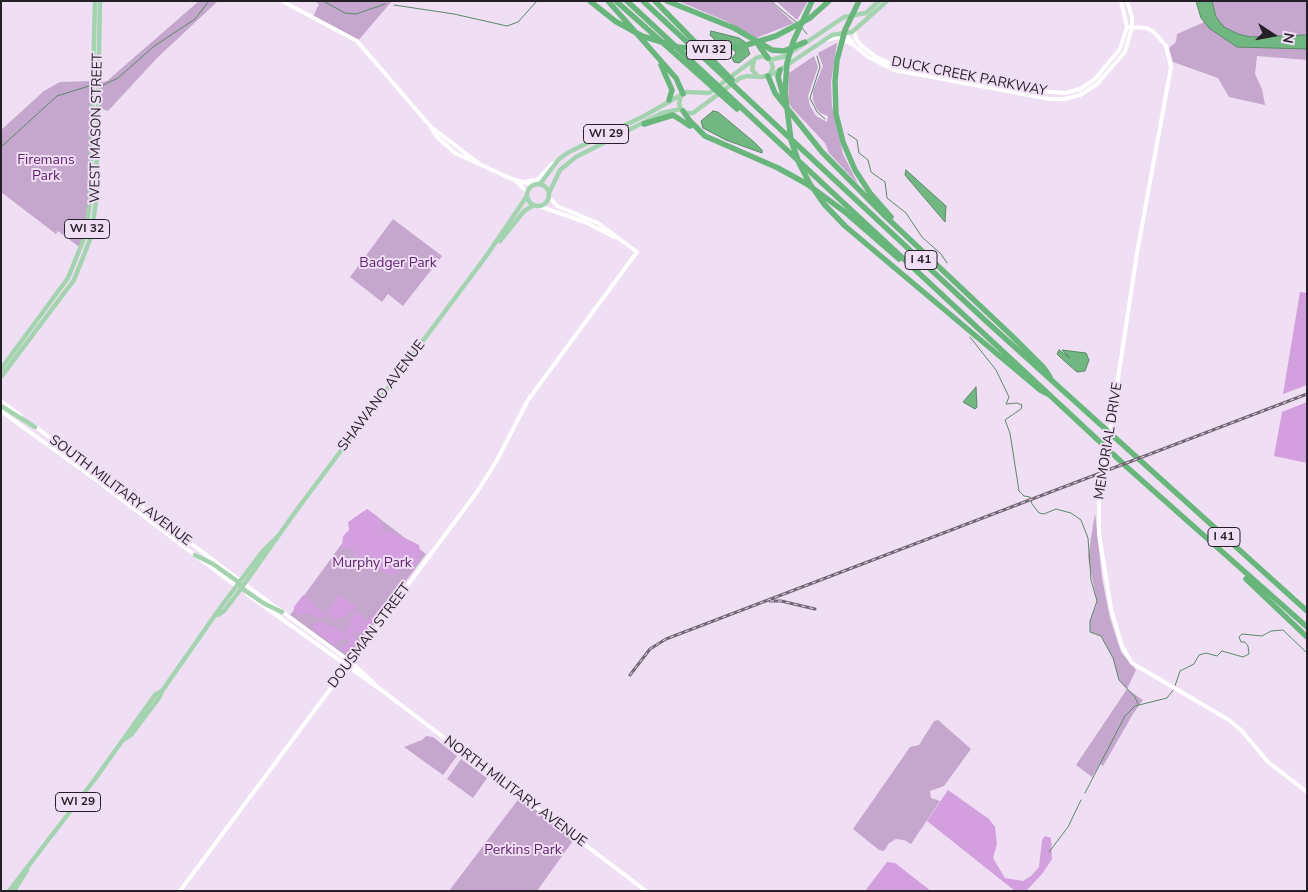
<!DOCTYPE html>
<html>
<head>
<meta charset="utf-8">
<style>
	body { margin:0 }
	#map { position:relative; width:1308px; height:892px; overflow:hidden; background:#f0def4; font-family:"Nunito Sans",sans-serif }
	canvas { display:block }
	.frame { position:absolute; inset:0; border:2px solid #251f27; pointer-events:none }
	.north { position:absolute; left:1248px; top:10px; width:50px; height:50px; -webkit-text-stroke:4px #f0def4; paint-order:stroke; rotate:101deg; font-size:14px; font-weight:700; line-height:20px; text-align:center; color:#251f27 }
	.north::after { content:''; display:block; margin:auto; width:18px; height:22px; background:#251f27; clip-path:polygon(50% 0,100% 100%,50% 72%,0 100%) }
</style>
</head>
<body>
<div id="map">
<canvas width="1308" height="892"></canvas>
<div class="frame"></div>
<div class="north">N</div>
</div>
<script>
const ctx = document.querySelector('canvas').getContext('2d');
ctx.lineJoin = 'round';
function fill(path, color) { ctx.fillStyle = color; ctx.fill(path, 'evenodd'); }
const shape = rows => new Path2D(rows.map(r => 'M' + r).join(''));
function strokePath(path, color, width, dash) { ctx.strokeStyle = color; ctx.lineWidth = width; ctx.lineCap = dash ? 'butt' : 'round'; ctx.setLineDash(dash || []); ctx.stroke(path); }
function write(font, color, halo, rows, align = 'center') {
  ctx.font = font + ' "Nunito Sans",sans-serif'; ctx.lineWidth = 4; ctx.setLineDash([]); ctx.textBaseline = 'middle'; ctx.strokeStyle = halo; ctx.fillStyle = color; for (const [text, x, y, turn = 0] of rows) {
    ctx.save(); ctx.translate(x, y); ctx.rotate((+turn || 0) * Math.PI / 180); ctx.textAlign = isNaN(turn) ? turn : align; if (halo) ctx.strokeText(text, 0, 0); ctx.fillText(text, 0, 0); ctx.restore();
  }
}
fill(shape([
	[199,1,218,1,157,58,108,111,97,107,98,83,107,81],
	[315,1,392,1,357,42,313,17,319,4],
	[678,1,808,1,797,20,777,2,772,3,794,23,756,38,726,21],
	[1212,1,1307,1,1307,60,1257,56,1255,74,1262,89,1265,105,1229,97,1218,78,1173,62,1169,48,1176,42,1177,34,1216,17],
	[837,43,831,82,832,106,843,154,858,184,829,153,825,143,792,108,788,101,789,73,814,56,818,67,808,96,810,106,816,116,827,122,828,116,820,113,816,108,813,100,813,91,823,66,818,53],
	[92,81,90,202,82,249,58,231,56,234,1,192,1,130,44,91,60,82],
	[393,219,442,256,403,306,388,294,382,302,350,277],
	[367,509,426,554,350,656,346,657,290,615],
	[1095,513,1102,578,1110,618,1121,652,1136,670,1127,689,1143,700,1133,714,1103,766,1100,764,1092,777,1076,765,1127,689,1119,680,1113,658,1101,636,1090,632,1090,621,1097,603,1088,557],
	[938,720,971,749,944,786,930,791,931,798,940,801,911,844,904,840,896,839,889,843,884,851,879,850,853,829,910,747,919,745,934,721],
	[426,736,433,737,457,756,443,775,404,747,422,740],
	[461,759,487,778,473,798,447,779],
	[520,797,575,838,537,891,449,891]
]), '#c5a6cc');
fill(shape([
	[1300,292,1307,293,1307,385,1283,394],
	[1307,402,1307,463,1274,456,1282,412],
	[367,509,378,517,383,525,383,531,393,532,419,545,421,555,413,571,404,565,395,575,389,575,373,565,375,560,369,558,365,560,355,556,352,549,342,548,343,536,349,530,348,522],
	[303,595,324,612,324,617,319,618,308,613,295,616,294,607],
	[338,596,342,597,356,607,343,619,337,617,332,619,330,616,329,608],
	[382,607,382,610,364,634,353,631,357,643,348,653,340,649,349,642,344,638,339,641,338,647,335,646,310,627,318,622,323,623,337,628,343,636,347,629,345,627,349,626,350,617,355,612,360,612,366,621],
	[948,790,989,819,995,827,997,844,993,858,1005,878,1023,881,1031,876,1039,867,1042,840,1045,836,1051,838,1052,859,1042,874,1026,891,1015,891,927,821],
	[887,862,895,863,931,891,865,891]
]), '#d39fde');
const water = shape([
	[1196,1,1212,1,1216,17,1224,27,1238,34,1250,37,1307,35,1307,49,1237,47,1209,28,1201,18,1196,1],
	[711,31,739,38,745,42,750,54,739,63,734,62,732,58,736,53,732,46,721,46,710,35,711,31],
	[713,111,718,112,754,142,762,150,762,153,726,140,703,128,701,121,713,111],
	[906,170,946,206,945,222,905,175,906,170],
	[1059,350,1070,358,1062,350,1086,353,1089,360,1085,371,1077,372,1060,357,1057,354,1059,350],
	[976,387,977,407,975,409,963,402,976,387]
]);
fill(water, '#71b782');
strokePath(water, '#5a8967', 1);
strokePath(shape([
	[323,1,345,13,356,14,385,4],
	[773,3,796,22],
	[394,5,454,14,507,26,518,22,537,1],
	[802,28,807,34],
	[817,56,820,67,810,98,817,112,825,119],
	[101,86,118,78,153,47,195,19,209,1],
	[848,134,857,140,859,153,868,160,871,172,885,182,887,198,906,213,922,237,941,254,947,263],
	[1,147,57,96,89,86],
	[970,337,996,370,1009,397,1006,404,1017,403,1022,405,1021,409,1005,420,1010,433,1019,491,1024,496,1030,497,1032,504,1039,513,1044,514,1056,509,1071,513,1081,520,1088,538,1091,580,1097,601,1090,621,1090,632,1101,636,1113,658,1119,680,1135,697,1138,704],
	[1175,686,1180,671,1194,664,1199,655,1206,653,1217,656,1222,651,1243,657,1249,654,1248,646,1245,642,1241,642,1239,637,1242,634,1262,636,1271,631,1283,630,1307,653],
	[1085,793,1125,716,1135,706,1167,698,1173,690],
	[1049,852,1068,827,1081,800]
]), '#5a8967', 1);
strokePath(shape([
	[282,1,357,41,431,127,481,165],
	[1127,27,1147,28,1154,32,1166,46,1171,67,1137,253,1099,504,1099,534,1111,609,1122,646,1132,663,1229,720,1241,730,1268,762,1307,792],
	[854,31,856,39,862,46,876,57,892,64,1035,91,1066,93,1080,89,1094,80,1120,49,1127,27,1121,1],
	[845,33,855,46,868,57,894,70,1050,99,1065,99,1080,95,1096,85,1125,52,1132,27,1132,17,1127,1],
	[825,40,839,37,855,46],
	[431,128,437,137,455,153,512,179,534,185],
	[516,181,527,192],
	[527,181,537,180,553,163],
	[539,206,585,222,614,237],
	[1,401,21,416],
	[1,411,92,477,237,587],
	[33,425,237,578],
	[243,583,351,662,381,690],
	[247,594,384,692,646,891],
	[180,891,477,492,496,462,528,400,637,252,598,223,557,206,549,197]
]), '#fff', 4);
strokePath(shape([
	[754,60,752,70,758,76],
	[770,60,786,56,844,17,866,13,879,1],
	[681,95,679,104,681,109,686,113,693,113,740,78,747,76,762,77,775,73,832,35,852,32,887,1],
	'527 195a11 11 0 1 1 22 0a11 11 0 1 1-22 0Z',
	[540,184,559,159,569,152,644,116,686,92,709,93,756,58,763,56,770,60,773,67,770,74],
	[549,193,560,170,576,157,662,113,681,109],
	[500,241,524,211,534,205],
	[1,369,68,278,85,236,90,202,95,1],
	[1,377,74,280,91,237,96,201,100,1],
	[1,406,35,427],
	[195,555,213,564,240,583],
	[240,587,263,603,282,612],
	[218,615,224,611,240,590,296,511,487,255,527,196],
	[125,739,131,735,159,698,162,691,220,608,262,552,277,537],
	[9,891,95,779,155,695,162,691],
	[14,891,27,870]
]), '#a4d3b0', 4.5);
strokePath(shape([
	[590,1,615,21,642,36,678,47,710,50,740,47,776,36,810,18,829,1],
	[608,1,676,78,683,94],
	[616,1,737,109],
	[627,1,1129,469,1307,627],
	[643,1,987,322,1307,611],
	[655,1,732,80],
	[667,1,734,28,772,50,784,51,805,42],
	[812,1,793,42,787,63,785,93,791,140,799,163,810,184,824,204,845,226,1040,390,1050,395],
	[859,1,845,30,837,60,835,81,836,114,843,142,855,170,870,193,891,217],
	[759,46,768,58],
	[661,65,672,90,669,100],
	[780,70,778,77,783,95],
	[768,76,775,93,822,152,884,215,1011,335,1044,368,1050,377],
	[683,111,690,121,705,136,778,168,807,184,845,212,899,259],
	[644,124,673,115,690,126],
	[1246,579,1307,637]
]), '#68b67b', 5.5);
const rail = shape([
	[770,601,781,601,815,609],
	[630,675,650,649,666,639,1307,394]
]);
strokePath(rail, '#716673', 3);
strokePath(rail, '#f0def4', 1, [4]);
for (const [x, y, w] of [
	[709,50,45],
	[606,134,45],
	[87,229,45],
	[921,260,32],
	[1224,537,32],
	[78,802,45]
]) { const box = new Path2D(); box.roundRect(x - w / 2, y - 9.5, w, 19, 4); ctx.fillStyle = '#f0def4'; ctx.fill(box); strokePath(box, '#251f27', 1); }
write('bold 12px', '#251f27', null, [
	["WI 32",709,50],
	["WI 29",606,134],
	["WI 32",87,229],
	["I 41",921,260],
	["I 41",1224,537],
	["WI 29",78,802]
]);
write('14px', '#251f27', '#f0def4', [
	["DUCK CREEK PARKWAY",969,77,11],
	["WEST MASON STREET",97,128,-89],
	["SHAWANO AVENUE",382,396,-53],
	["MEMORIAL DRIVE",1109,441,-81],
	["SOUTH MILITARY AVENUE",120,491,37],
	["DOUSMAN STREET",370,636,-53],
	["NORTH MILITARY AVENUE",515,792,37]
]);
write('14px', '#62246f', '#f0def4', [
	["Firemans",46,161],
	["Park",46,177],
	["Badger Park",398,264],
	["Murphy Park",372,564],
	["Perkins Park",523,851]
]);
</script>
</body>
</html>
